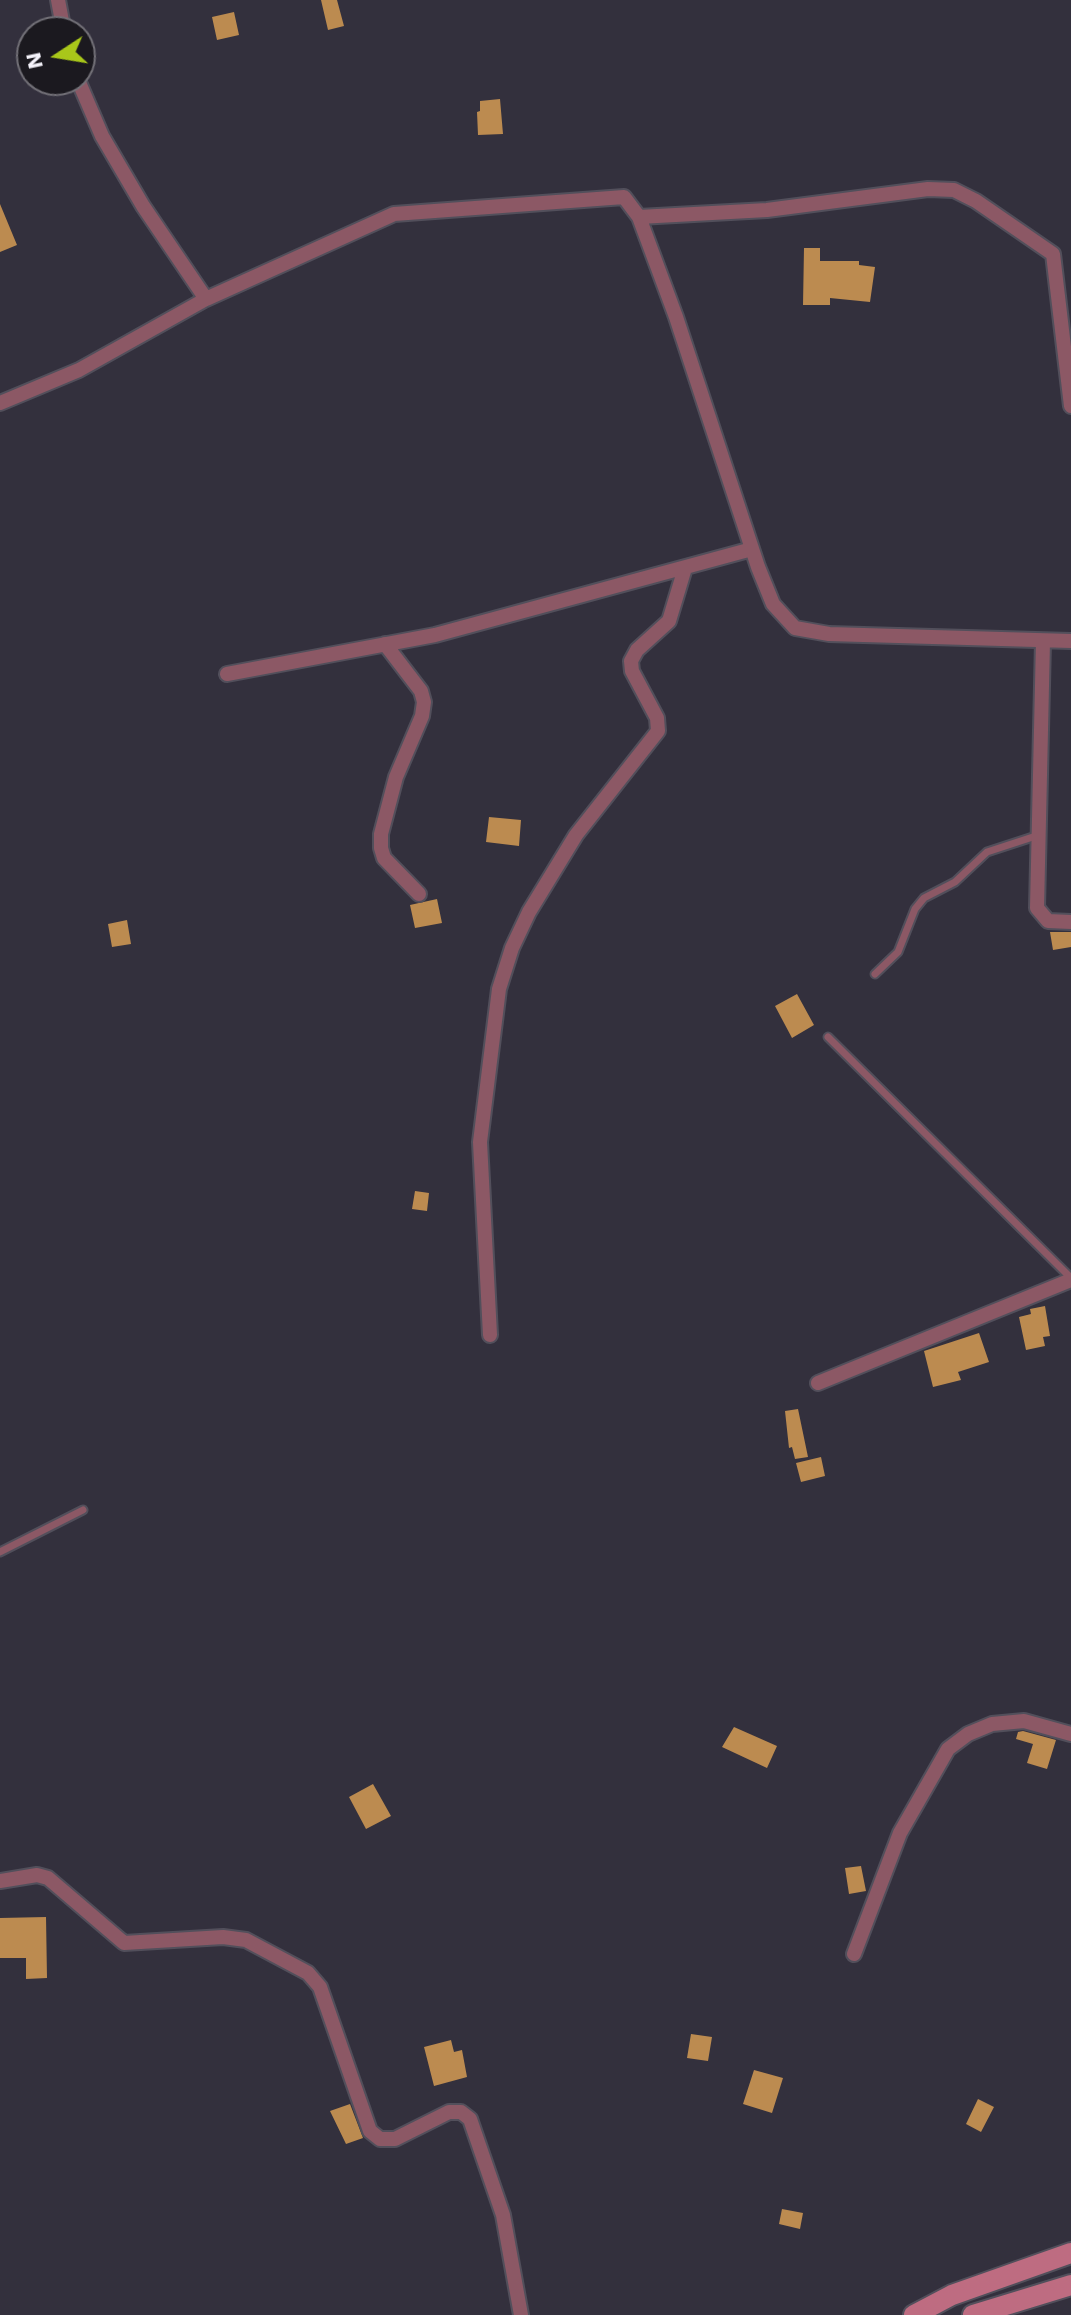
<!DOCTYPE html>
<html>
<head>
<meta charset="utf-8">
<style>
	body { margin:0 }
	#map { position:relative; width:1071px; height:2315px; overflow:hidden; background:#33303d; font-family:"Work Sans",sans-serif }
	canvas { display:block }
	.north { position:absolute; left:16px; top:16px; width:80px; height:80px; box-sizing:border-box; background:#1b191f; border:2px solid #727077; border-radius:50%; rotate:258deg; font-size:22px; font-weight:700; line-height:32px; text-align:center; color:#f5f3fb }
	.north::after { content:''; display:block; margin:auto; width:28px; height:36px; background:#a9c71a; clip-path:polygon(50% 0,100% 100%,50% 72%,0 100%) }
</style>
</head>
<body>
<div id="map">
<canvas width="1071" height="2315"></canvas>
<div class="north">N</div>
</div>
<script>
const ctx = document.querySelector('canvas').getContext('2d');
ctx.lineJoin = 'round';
function fill(path, color) { ctx.fillStyle = color; ctx.fill(path, 'evenodd'); }
const shape = rows => new Path2D(rows.map(r => 'M' + r).join(''));
function strokePath(path, color, width, dash) { ctx.strokeStyle = color; ctx.lineWidth = width; ctx.lineCap = dash ? 'butt' : 'round'; ctx.setLineDash(dash || []); ctx.stroke(path); }
fill(shape([
	[321,0,337,0,344,26,328,30],
	[234,12,239,35,217,40,212,17],
	[500,99,503,134,478,135,477,112,480,111,480,101],
	[0,204,17,245,0,252],
	[804,248,820,248,820,261,859,261,859,265,875,267,870,302,830,298,830,305,803,305],
	[489,817,521,820,519,846,486,842],
	[437,899,442,923,415,928,410,905],
	[127,920,131,944,112,947,108,924],
	[1050,932,1071,932,1071,947,1053,950],
	[797,994,814,1025,792,1038,775,1006],
	[415,1191,429,1193,427,1211,412,1209],
	[1045,1306,1050,1336,1043,1337,1045,1346,1026,1350,1019,1317,1031,1314,1030,1309],
	[979,1333,989,1362,958,1372,961,1380,933,1387,924,1351],
	[798,1409,808,1457,795,1459,792,1447,789,1448,785,1411],
	[821,1457,825,1476,801,1482,796,1463],
	[734,1727,777,1746,767,1768,722,1747],
	[1023,1731,1056,1740,1047,1769,1027,1763,1033,1744,1016,1739,1018,1732],
	[373,1784,391,1816,366,1829,349,1797],
	[861,1866,866,1891,849,1894,845,1868],
	[46,1917,47,1978,26,1979,26,1958,0,1958,0,1918],
	[691,2034,712,2037,708,2061,687,2058],
	[451,2040,454,2052,462,2050,467,2077,434,2086,424,2047],
	[754,2070,783,2078,772,2113,743,2104],
	[978,2099,994,2107,981,2132,966,2124],
	[350,2104,363,2138,346,2144,330,2111],
	[782,2209,803,2213,800,2229,779,2224]
]), '#bc8b50');
const service = shape([
	[875,974,898,952,915,909,924,898,955,882,987,852,1039,835],
	[828,1037,1071,1278],
	[0,1552,83,1510]
]);
const minor = shape([
	[58,0,64,32],
	[78,80,102,136,143,206,206,299],
	[639,217,767,210,928,189,954,190,976,201,1053,254,1071,406],
	[0,403,79,370,206,299,394,214,624,197,639,217,676,317,758,567,773,604,795,628,829,634,1071,641],
	[1043,641,1037,908,1048,921,1071,922],
	[385,644,421,691,424,702,422,716,396,777,381,834,381,848,384,858,419,894],
	[227,674,435,635,752,549],
	[490,1335,480,1142,499,989,512,948,529,912,576,835,658,731,657,718,632,671,631,661,637,650,669,621,685,568],
	[818,1383,1071,1280],
	[0,1881,37,1875,48,1878,124,1943,223,1937,246,1940,308,1973,320,1987,370,2131,380,2139,395,2139,449,2112,461,2112,470,2119,503,2215,521,2315],
	[854,1954,900,1833,948,1749,968,1734,992,1724,1024,1721,1071,1734]
]);
const secondary = shape([
	[914,2315,952,2295,1071,2253],
	[973,2315,1071,2285]
]);
strokePath(service, '#524f5b', 11);
strokePath(minor, '#524f5b', 18);
strokePath(secondary, '#524f5b', 24);
strokePath(service, '#8c5865', 7);
strokePath(minor, '#8c5865', 14);
strokePath(secondary, '#be6c81', 20);
</script>
</body>
</html>
